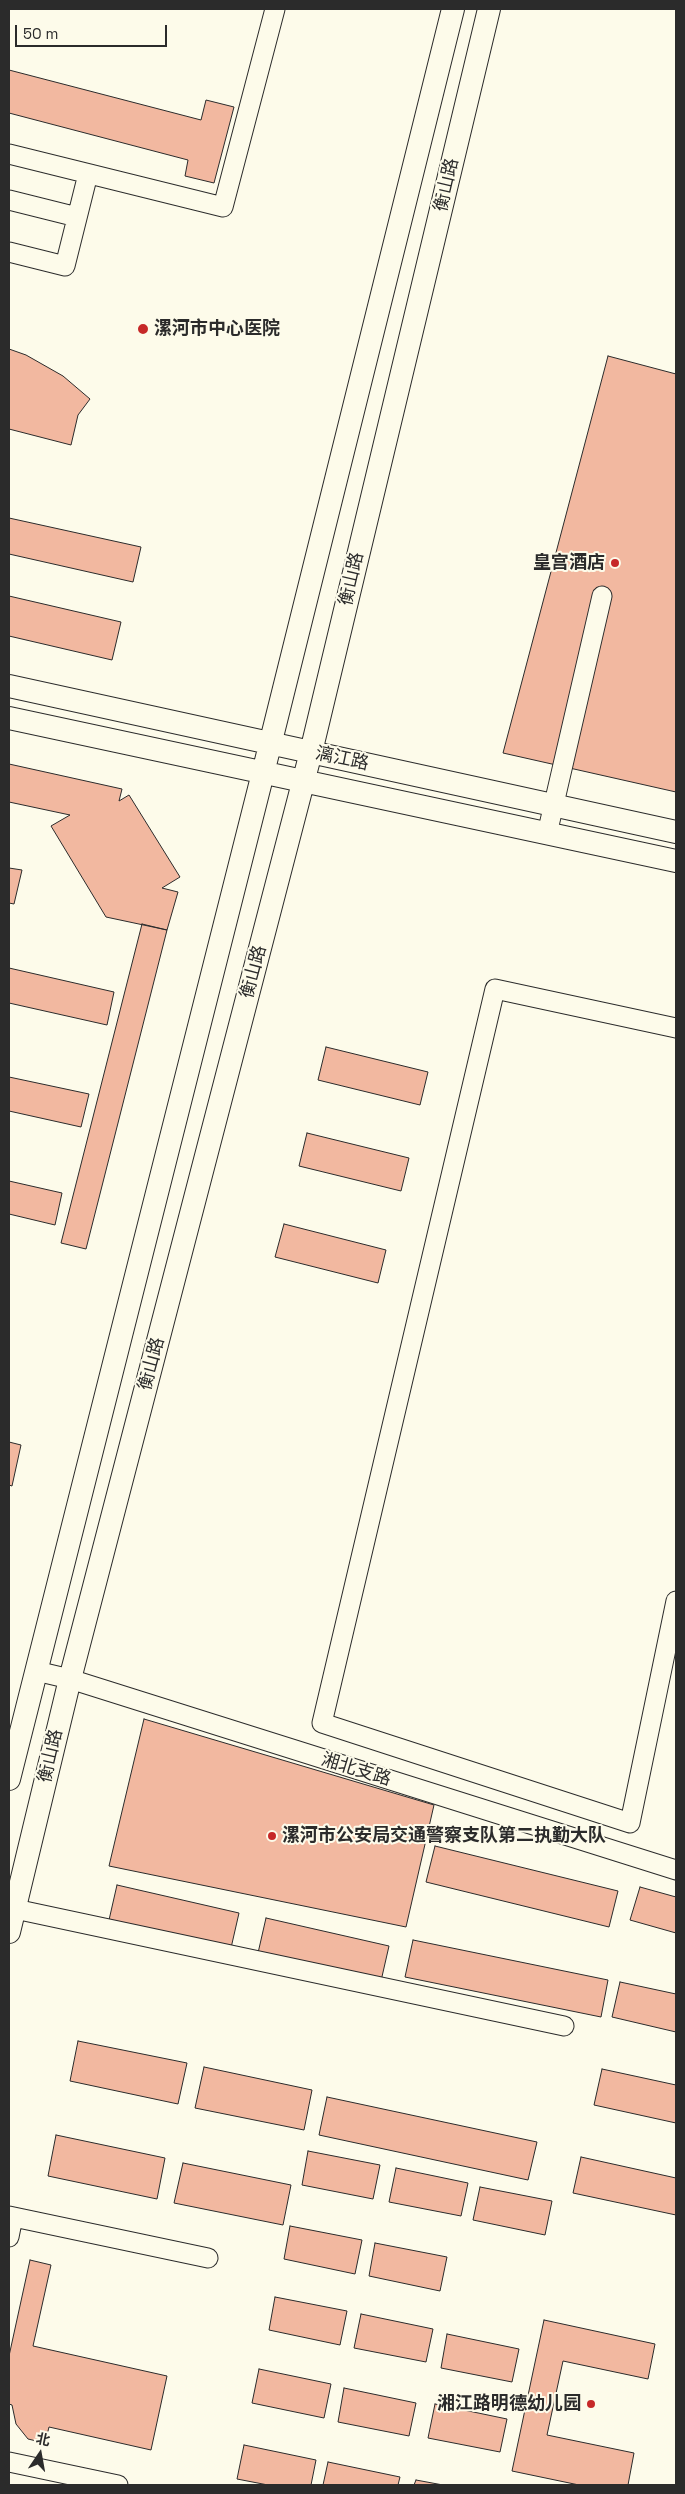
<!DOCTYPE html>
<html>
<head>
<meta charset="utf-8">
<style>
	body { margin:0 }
	#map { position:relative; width:685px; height:2494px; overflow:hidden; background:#fdfbea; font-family:"Space Grotesk","Noto Sans SC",sans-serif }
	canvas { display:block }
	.frame { position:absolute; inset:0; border:10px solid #2b2b2b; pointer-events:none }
	.north { position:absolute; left:15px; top:2429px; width:50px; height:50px; -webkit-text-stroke:4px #fdfbea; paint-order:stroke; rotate:12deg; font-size:14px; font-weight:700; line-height:20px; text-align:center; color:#2b2b2b }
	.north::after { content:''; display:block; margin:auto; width:18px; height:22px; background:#2b2b2b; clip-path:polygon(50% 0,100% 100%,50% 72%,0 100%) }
	.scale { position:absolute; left:15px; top:25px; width:152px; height:22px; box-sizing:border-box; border:2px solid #2b2b2b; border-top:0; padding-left:6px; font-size:15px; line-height:18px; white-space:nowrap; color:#2b2b2b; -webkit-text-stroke:4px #fdfbea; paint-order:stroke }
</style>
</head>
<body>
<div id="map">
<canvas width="685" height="2494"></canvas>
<div class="frame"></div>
<div class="north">北</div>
<div class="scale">50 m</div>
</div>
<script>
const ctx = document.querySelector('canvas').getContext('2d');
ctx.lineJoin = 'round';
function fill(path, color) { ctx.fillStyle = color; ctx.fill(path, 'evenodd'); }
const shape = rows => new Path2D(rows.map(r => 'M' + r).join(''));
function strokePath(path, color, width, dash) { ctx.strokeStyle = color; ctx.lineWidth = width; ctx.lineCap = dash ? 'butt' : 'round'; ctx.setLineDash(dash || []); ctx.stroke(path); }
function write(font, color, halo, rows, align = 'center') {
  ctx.font = font + ' "Space Grotesk","Noto Sans SC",sans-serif'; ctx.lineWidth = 4; ctx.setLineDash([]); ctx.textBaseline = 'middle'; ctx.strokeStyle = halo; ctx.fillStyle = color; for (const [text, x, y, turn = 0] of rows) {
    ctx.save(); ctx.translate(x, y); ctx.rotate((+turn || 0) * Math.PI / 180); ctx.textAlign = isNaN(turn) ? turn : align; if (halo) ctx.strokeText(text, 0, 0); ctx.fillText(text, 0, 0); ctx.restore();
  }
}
const building = shape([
	[9,70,201,120,206,100,234,107,214,183,185,176,188,160,9,113,9,70],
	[9,349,26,355,63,376,90,399,78,415,71,445,9,429,9,349],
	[608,356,676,374,676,792,503,753,608,356],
	[9,518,141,547,133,582,9,554,9,518],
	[9,596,121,622,112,660,9,636,9,596],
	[9,764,122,789,119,801,129,795,180,877,162,888,178,892,167,930,106,917,51,826,70,815,9,802,9,764],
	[9,868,22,870,14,904,9,903,9,868],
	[142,924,167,930,86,1249,61,1243,142,924],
	[9,968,114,992,107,1025,9,1003,9,968],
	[326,1047,428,1072,420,1105,318,1080,326,1047],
	[9,1077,89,1094,81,1127,9,1111,9,1077],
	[307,1133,409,1158,401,1191,299,1166,307,1133],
	[9,1181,62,1193,55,1225,9,1214,9,1181],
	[284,1224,386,1250,378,1283,275,1257,284,1224],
	[9,1442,21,1445,12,1486,9,1485,9,1442],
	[144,1719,434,1805,406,1927,109,1866,144,1719],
	[435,1846,618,1891,609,1927,426,1882,435,1846],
	[117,1885,239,1913,231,1948,109,1920,117,1885],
	[640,1887,676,1897,676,1933,630,1920,640,1887],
	[266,1918,389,1946,381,1981,258,1953,266,1918],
	[413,1940,608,1980,601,2017,405,1977,413,1940],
	[620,1982,676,1994,676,2032,612,2017,620,1982],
	[78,2041,187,2063,178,2104,70,2081,78,2041],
	[204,2067,312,2090,304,2130,195,2108,204,2067],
	[602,2069,676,2085,676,2123,594,2105,602,2069],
	[327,2097,537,2142,528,2180,319,2135,327,2097],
	[56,2135,165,2158,157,2199,48,2176,56,2135],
	[308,2151,380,2165,373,2199,302,2185,308,2151],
	[581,2157,676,2178,676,2215,573,2193,581,2157],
	[183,2163,291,2185,283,2225,174,2203,183,2163],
	[396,2168,468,2183,461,2216,389,2202,396,2168],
	[480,2187,552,2201,545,2235,473,2220,480,2187],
	[290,2226,362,2240,355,2274,284,2259,290,2226],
	[375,2243,447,2257,440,2291,369,2276,375,2243],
	[30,2260,51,2265,33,2346,167,2376,151,2450,49,2427,45,2443,28,2439,16,2424,12,2405,9,2404,9,2356,30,2260],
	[275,2297,347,2311,340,2345,269,2330,275,2297],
	[361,2314,433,2329,426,2362,354,2348,361,2314],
	[544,2320,655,2344,648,2379,563,2361,547,2435,634,2453,628,2485,579,2485,512,2471,544,2320],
	[447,2334,519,2349,512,2382,441,2368,447,2334],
	[259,2369,331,2384,324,2418,252,2403,259,2369],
	[344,2388,416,2403,409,2436,338,2422,344,2388],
	[435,2404,507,2419,500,2452,428,2438,435,2404],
	[244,2445,316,2460,311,2485,268,2485,237,2479,244,2445],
	[328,2462,400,2477,398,2485,323,2485,328,2462],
	[416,2480,443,2485,414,2485,416,2480]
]);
fill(building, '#f2b8a0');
strokePath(building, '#2b2b2b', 1);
const minor = shape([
	[9,154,223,207,275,9],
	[9,200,77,217],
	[9,252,65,266,88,174],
	[547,834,602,596],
	[676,1028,495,989,322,1723,630,1823,676,1601],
	[36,1671,70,1679,676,1870],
	[15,1909,564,2026],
	[9,2216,208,2258],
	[9,2237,13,2217],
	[9,2462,118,2485]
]);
const tertiary = shape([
	[9,686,676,832],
	[9,718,676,861],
	[9,1779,263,773,453,9],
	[9,1932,70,1679,311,752,489,9]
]);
strokePath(minor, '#2b2b2b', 21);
strokePath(tertiary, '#2b2b2b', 24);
strokePath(minor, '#fdfbea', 19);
strokePath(tertiary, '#fdfbea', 22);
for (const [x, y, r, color] of [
	[143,329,6,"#c62828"],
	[615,563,5,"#c62828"],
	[272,1836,5,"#c62828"],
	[591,2404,5,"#c62828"]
]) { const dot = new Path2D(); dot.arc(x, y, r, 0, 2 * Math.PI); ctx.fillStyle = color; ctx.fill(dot); strokePath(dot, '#fdfbea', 2); }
write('18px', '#2b2b2b', '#fdfbea', [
	["衡山路",447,185,-77],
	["衡山路",352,579,-77],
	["漓江路",342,759,12],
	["衡山路",254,972,-75],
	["衡山路",152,1364,-75],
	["衡山路",51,1756,-77],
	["湘北支路",356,1770,17]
]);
write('bold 18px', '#2b2b2b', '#fdfbea', [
	["漯河市中心医院",154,329],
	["皇宫酒店",605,563,"right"],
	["漯河市公安局交通警察支队第二执勤大队",282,1836],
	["湘江路明德幼儿园",581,2404,"right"]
], 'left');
</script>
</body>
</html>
